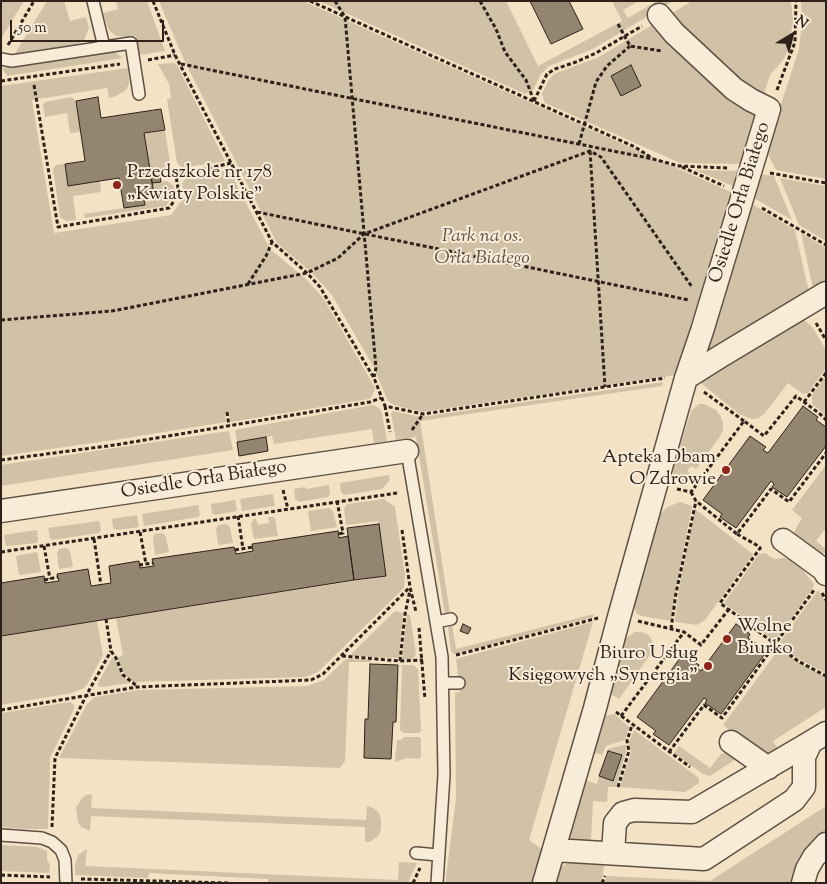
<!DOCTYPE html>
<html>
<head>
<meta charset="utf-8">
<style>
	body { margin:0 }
	#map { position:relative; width:827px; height:884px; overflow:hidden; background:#f3e2c3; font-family:"Sorts Mill Goudy",serif }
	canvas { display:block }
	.frame { position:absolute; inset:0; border:2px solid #2d2119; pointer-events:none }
	.north { position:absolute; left:767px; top:10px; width:50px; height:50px; -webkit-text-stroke:4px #f7ecd8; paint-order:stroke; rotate:37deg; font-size:14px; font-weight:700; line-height:20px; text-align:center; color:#2d2119 }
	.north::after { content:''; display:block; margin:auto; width:18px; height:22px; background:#2d2119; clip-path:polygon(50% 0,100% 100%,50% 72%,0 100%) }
	.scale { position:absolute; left:10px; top:20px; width:154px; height:22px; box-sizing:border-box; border:2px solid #2d2119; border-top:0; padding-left:6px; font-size:15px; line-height:18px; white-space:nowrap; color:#2d2119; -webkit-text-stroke:4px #f7ecd8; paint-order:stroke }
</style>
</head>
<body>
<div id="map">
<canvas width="827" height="884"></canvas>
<div class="frame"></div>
<div class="north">N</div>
<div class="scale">50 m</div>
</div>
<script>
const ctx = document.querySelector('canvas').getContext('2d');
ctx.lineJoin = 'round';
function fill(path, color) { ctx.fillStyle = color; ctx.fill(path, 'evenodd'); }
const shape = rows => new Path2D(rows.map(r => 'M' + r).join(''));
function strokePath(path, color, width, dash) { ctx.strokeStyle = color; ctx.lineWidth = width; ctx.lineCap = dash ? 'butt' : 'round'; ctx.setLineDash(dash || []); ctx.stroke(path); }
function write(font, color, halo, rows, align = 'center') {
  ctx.font = font + ' "Sorts Mill Goudy",serif'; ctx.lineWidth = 4; ctx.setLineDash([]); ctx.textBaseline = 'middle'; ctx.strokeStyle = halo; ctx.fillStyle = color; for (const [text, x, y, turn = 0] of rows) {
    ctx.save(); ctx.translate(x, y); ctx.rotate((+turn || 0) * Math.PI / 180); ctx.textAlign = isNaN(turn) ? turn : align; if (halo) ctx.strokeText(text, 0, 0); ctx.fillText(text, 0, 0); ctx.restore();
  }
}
fill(shape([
	[1,1,24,1,1,39],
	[47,1,64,1,70,21,86,17,89,28,84,40,74,47,14,55],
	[116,1,147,1,165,51,139,55,136,36,127,37,116,36,109,30,103,13,118,9],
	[159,1,303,1,733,193,681,372,676,375,421,412,394,405,388,401,373,366,332,295,312,273,277,243,184,60],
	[319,1,506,1,538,66,622,21,612,1,639,1,623,10,628,18,657,1,673,1,593,49,549,66,541,74,533,90,525,94],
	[692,1,791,1,793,21,789,47,784,59,770,75,742,164,680,163,545,103,542,94,548,81,554,74,599,57],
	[801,1,826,1,826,179,776,170,766,150,799,49,802,22],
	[109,51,115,52,123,58,7,76,3,70,3,68],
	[174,63,177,65,225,161,182,168,177,163,167,99,171,98,169,84,158,64],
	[128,68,129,84,126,90,116,96,109,98,107,88,32,100,54,233,171,215,185,196,182,183,187,177,229,170,270,249,306,279,324,299,375,388,372,396,369,399,231,422,228,412,225,413,226,422,114,440,1,456,1,86],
	[72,97,76,101,81,132,70,133,67,113,45,117,43,105,45,102],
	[165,130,170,163,165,170,150,172,144,133],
	[65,164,69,185,100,181,101,192,73,196,76,220,66,221,60,217,53,169,56,165],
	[695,170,740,171,735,187],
	[759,174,774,176,792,220,752,197],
	[780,178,826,186,826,241,799,225],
	[167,181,173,185,175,194,166,206,85,218,84,214,144,205,143,195,154,193,152,183],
	[750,203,795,230,809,292,707,353],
	[801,233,826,248,826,281,813,289],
	[803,319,813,328,826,350,826,368,808,393,803,394,788,383,765,413,759,418,752,419,739,414,702,384,700,379],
	[826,376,826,417,822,412,812,404,812,395],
	[663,382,662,386,420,421,450,613,445,614,416,437,396,440,391,414,393,411,421,417],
	[699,404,704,404,716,410,721,417,723,423,723,430,719,438,696,469,691,466,687,471,692,475,685,482,678,482,673,476,673,470,691,411],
	[373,405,379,408,382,413,387,441,374,443,372,429,274,444,272,436,237,442,235,430],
	[229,431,233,450,1,486,1,465],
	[826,465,826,528,816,541,826,549,826,552,820,554,796,541,794,532,802,518,792,510],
	[389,475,390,480,382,489,344,495,341,492,340,483],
	[329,485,330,494,328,497,299,502,295,499,294,489,305,487,306,489],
	[273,494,275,506,242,511,240,499],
	[384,499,395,507,405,575,404,588,318,672,306,677,133,682,125,675,117,658,123,655,116,618,386,576,378,521,346,525,344,509,347,504],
	[235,500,237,511,215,515,212,513,211,504],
	[680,502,692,506,675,593,671,621,642,616,637,614,633,605,658,517,667,507],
	[198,505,200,515,198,517,144,526,142,514],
	[329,508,333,511,337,527,311,531,308,511],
	[695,509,753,554,705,620,697,625,675,622,678,594],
	[137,515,139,527,117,530,113,528,112,519],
	[268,517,273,517,275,518,278,536,254,539,251,524,254,519,256,519,258,525,269,523],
	[99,521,101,530,99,533,52,540,50,538,48,528],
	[226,524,230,527,233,543,218,545,216,529,218,525],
	[37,530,38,540,37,543,6,546,4,535],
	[163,533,166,537,169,552,155,555,153,539,154,534],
	[67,548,70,551,73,567,59,569,57,553,59,549],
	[37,552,41,572,19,575,16,556],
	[765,553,774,559,784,558,796,562,814,584,813,588,775,641,724,603,759,554],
	[818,590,826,603,826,673,799,659,778,645],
	[395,611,403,613,399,658,349,656],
	[407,614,410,615,416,654,413,659,402,659],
	[594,614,593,617,455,654,451,652,448,627,452,624,456,649],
	[97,621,103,655,88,683,84,688,72,693,1,705,1,636],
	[593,622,529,840,543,850,533,883,446,883,446,877,456,799,455,693,460,692,456,659],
	[635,632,641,632,647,634,651,638,654,648,652,652,619,699,609,693,626,638],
	[779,649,798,662,826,677,826,707,773,741,780,753,773,755,758,752,723,725],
	[112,658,115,659,122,676,130,683,102,687,98,686,98,683],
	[346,659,371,660,371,662,349,662,345,761,340,768,59,758,87,704,95,697,138,690,308,686,324,680],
	[402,665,413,665,418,669,421,731,419,733,404,733,400,730],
	[70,702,74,705,74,709,50,758,48,829,27,829,1,827,1,713],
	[614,714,629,727,625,740,606,746,602,755,592,752,602,716],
	[634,730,699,778,699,783,685,792,620,787,631,753,629,742],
	[404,737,419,737,421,739,421,757,419,759,407,758,395,762,397,740,401,740],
	[623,745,626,745,626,752,616,787,608,787,607,802,593,801,591,841,574,842,569,835,584,780,597,784,599,776,613,781,622,756,608,751,608,749],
	[679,746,710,768,721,754,731,750,741,753,750,766,746,769,739,757,710,776,703,774,674,753],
	[92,794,91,808,366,820,367,806,373,808,379,813,381,820,381,829,379,835,370,842,365,842,365,827,91,816,90,831,81,827,78,822,76,808,82,798,86,795],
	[826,806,826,831,807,847,797,860,791,883,604,883,607,876,710,881],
	[1,845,37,847,47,851,47,860,50,865,49,873,1,871],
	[87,849,85,866,398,880,399,862,417,863,408,883,268,883,268,879,149,873,148,878,75,875,75,865,78,855],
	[577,861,604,862,603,875,600,883,555,883,559,870,563,866,568,863]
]), '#d1c1a6');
const building = shape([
	[530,1,569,1,583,29,551,44,530,1],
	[631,65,641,86,621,96,611,76,631,65],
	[98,97,101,118,161,109,165,130,144,133,154,194,143,195,145,205,124,208,119,178,68,186,65,164,85,161,76,101,98,97],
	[159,171,161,182,152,183,150,172,159,171],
	[803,406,818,417,816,420,826,427,826,446,787,497,772,487,774,484,771,481,736,528,720,517,722,514,703,500,750,436,766,447,763,450,768,453,803,406],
	[266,437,268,451,239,456,237,442,266,437],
	[379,524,386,576,354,580,347,528,379,524],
	[338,531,339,538,348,536,354,580,1,636,1,583,44,576,45,583,59,581,57,574,88,569,91,586,111,583,109,566,139,561,140,568,154,566,152,559,234,547,236,554,253,551,252,544,338,531],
	[463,624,471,628,468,634,460,631,463,624],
	[736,624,750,634,748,638,767,651,721,714,705,703,707,700,704,698,669,745,653,734,656,731,637,717,683,654,699,665,697,668,701,671,736,624],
	[370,664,398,665,396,722,393,722,391,759,364,758,365,719,368,719,370,664],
	[608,751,622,755,613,781,599,776,608,751]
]);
fill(building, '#948571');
strokePath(building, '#2d2119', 1);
const service = shape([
	[93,1,104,47],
	[1,59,12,61,131,43,139,94],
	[407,451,442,657,444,775,437,883],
	[436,622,451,619],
	[444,683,459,683],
	[1,835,42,838,52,842,61,850,65,860,66,883],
	[416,853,438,855]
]);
const minor = shape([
	[686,378,721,356,826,293],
	[1,511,407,451],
	[783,540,824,570,826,574],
	[731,742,768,768],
	[554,850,704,859,794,800,804,787,804,757,811,742,826,733],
	[613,853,615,823,623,813,634,810,692,812,811,742],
	[544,883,595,708,619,617,686,378,702,331,769,109,751,100,734,89,674,33,659,15],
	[803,883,807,869,814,857,826,844]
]);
strokePath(service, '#5e5144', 14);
strokePath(minor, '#5e5144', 25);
strokePath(shape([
	[153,1,175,55,272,242,307,273,320,287,374,378,385,406,423,414,665,378],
	[310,1,635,147,652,158],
	[335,1,345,17,376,368,374,377],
	[480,1,496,29,505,52,526,80,534,101],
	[618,24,630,46,662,51],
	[8,45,34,1],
	[148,60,175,55],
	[181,64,653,159,679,166,729,168],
	[1,81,120,64],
	[34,85,58,227,169,208,179,194,176,176,231,163],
	[777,90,795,42,796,1],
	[534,101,547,74,555,69,576,62,596,53,642,26],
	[579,144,596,82,607,66,630,46],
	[590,151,605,387],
	[682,167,724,186],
	[770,173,826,183],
	[762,208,826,245],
	[257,212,689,300],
	[248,284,266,256,272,242],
	[1,320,112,311,307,273,338,258,364,234,590,151,601,157,692,287],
	[816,323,826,340],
	[704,392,744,421],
	[804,402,826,373],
	[385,406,390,432],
	[227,412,229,426],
	[412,430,423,414],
	[1,460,115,445,370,402,381,398],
	[677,489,691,492,744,421,764,436,796,396,820,414,826,420],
	[283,490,288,509],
	[691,492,696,501,737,534,771,489,789,502,826,453],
	[337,501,343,533,338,534],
	[238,516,243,549],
	[402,530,410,587,416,612],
	[140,532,146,564],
	[737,534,760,547],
	[94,539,101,585],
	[44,546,50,579],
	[761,547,720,603,798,661,826,676],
	[235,550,253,547],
	[1,552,397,493],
	[139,565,153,563],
	[44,580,58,577],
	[822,593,826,600],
	[106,619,111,651,116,658,123,675,137,686],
	[638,621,684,632,701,645,729,609],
	[419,628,425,699],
	[671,629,676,593,696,501],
	[456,655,598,618],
	[342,656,400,661,423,660],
	[400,661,405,614,410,590],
	[1,710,137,687,311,680,323,674,410,587],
	[616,712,690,767],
	[621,716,684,632],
	[669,752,704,705,722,718,814,590],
	[618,787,629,751,627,741,632,725],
	[52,827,55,758,87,694,111,651],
	[1,875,50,877],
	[81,879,228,883],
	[413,883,420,868],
	[602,883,605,876]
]), '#2d2119', 3, [4, 2.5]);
strokePath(service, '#f7ecd8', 11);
strokePath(minor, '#f7ecd8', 22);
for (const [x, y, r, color] of [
	[117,185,5,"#8f2418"],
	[726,470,5,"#8f2418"],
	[727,639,5,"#8f2418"],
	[708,666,5,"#8f2418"]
]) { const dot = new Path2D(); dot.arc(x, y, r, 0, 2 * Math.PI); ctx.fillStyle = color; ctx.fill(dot); strokePath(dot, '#f7ecd8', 2); }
write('19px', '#2d2119', '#f7ecd8', [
	["Przedszkole nr 178",127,174],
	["„Kwiaty Polskie”",127,196],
	["Apteka Dbam",716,459,"right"],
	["O Zdrowie",716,481,"right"],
	["Wolne",737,628],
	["Biurko",737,650],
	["Biuro Usług",698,655,"right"],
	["Księgowych „Synergia”",698,677,"right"]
], 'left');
write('19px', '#2d2119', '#f7ecd8', [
	["Osiedle Orła Białego",741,203,-73],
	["Osiedle Orła Białego",204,481,-9]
]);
write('italic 19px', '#5e5143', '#f7ecd8', [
	["Park na os.",482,238],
	["Orła Białego",482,260]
]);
</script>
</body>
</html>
